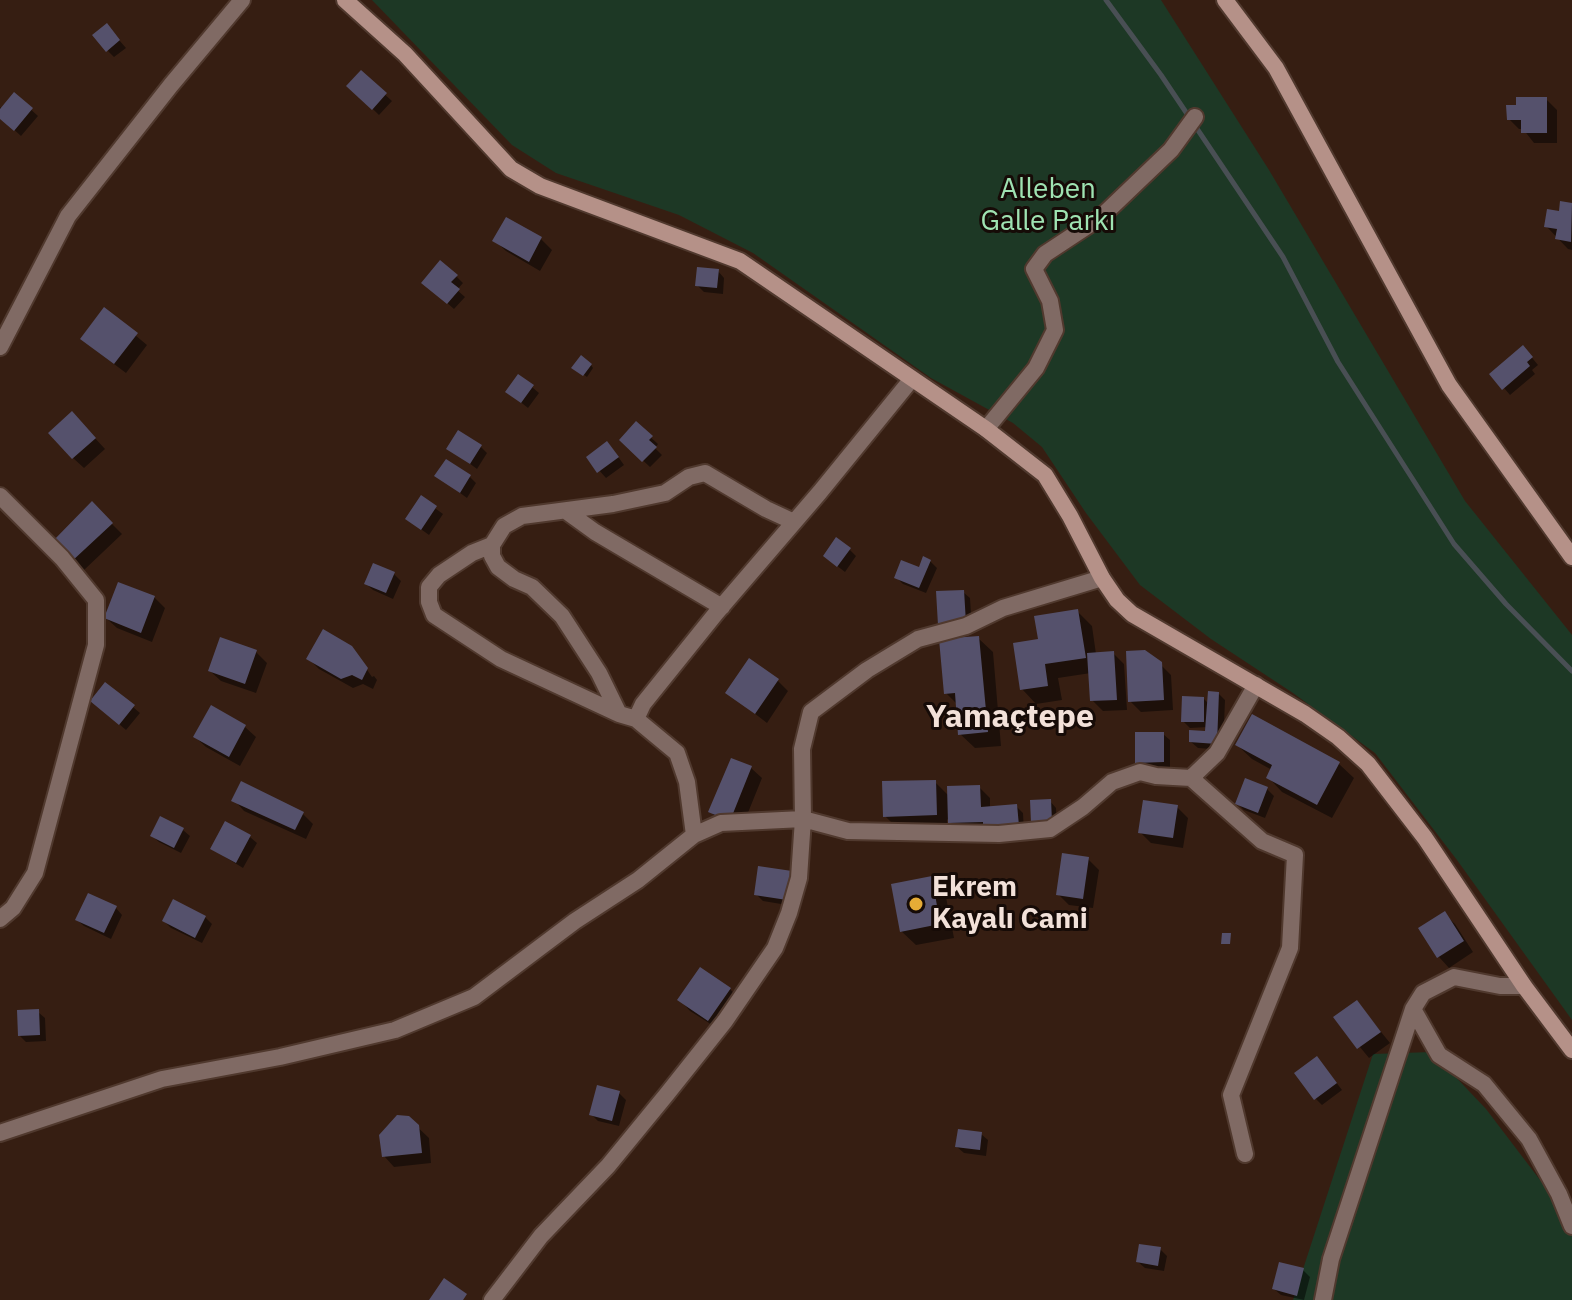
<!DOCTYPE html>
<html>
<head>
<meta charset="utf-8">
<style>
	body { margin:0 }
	canvas { display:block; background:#361e12 }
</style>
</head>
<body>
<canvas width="1572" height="1300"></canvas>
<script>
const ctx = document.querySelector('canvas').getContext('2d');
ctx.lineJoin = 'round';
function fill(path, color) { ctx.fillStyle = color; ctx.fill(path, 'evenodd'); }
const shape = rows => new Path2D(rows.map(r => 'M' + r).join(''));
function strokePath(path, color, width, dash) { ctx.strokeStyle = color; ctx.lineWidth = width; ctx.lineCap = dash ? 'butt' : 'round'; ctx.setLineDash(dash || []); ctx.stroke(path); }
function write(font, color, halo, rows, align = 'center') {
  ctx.font = font + ' "IBM Plex Sans",sans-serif'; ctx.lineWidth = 6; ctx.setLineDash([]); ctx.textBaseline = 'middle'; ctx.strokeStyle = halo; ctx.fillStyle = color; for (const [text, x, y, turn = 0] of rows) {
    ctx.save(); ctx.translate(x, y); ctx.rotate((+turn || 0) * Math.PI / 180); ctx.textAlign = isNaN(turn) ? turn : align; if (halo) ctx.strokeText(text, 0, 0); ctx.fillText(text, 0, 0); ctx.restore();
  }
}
fill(shape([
	[372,0,1161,0,1269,170,1465,501,1572,635,1572,1020,1457,860,1375,753,1293,693,1211,639,1140,585,1086,513,1042,447,1013,423,931,378,753,253,679,215,556,173,512,145],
	[1432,1052,1486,1109,1572,1222,1572,1300,1293,1300,1373,1054]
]), '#1d3825');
fill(shape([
	[113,33,126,48,114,57,108,51],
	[361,73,392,101,379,115,349,86],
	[15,95,38,116,21,136,0,117,0,107,2,109],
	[1546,99,1557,110,1557,143,1534,143,1523,129,1519,129,1509,119],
	[1562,204,1572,205,1572,250,1568,249,1546,226,1561,213],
	[507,220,541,239,552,250,540,271,506,251,495,241],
	[718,271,724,278,723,294,704,292,697,285],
	[456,276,463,283,457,290,465,297,454,309,431,289],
	[105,310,147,345,126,373,94,349],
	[1529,354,1538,365,1532,370,1535,374,1510,395,1492,374],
	[591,365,593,368,587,377,577,370],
	[532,387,539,393,528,408,508,392],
	[636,424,658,444,655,448,662,455,650,467,621,440],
	[83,425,105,449,84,468,73,458],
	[481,447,487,453,477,469,449,448],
	[614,451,624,465,606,478,588,458],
	[437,476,470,477,476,483,467,498],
	[421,498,443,514,429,535,407,519],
	[92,504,122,534,83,571,73,561],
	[850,550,856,556,845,572,832,562],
	[930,561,937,568,926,593,903,584,896,577,920,570],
	[394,574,401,581,393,599,373,590,366,584],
	[963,592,970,598,972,629,947,630],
	[154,597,165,608,152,642,117,628,106,618],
	[1077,611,1092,626,1096,654,1113,653,1124,664,1127,710,1103,711,1092,700,1091,673,1058,678,1062,700,1036,704,1022,689,1040,641],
	[978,638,993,652,1001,746,975,748,960,734,958,705,946,693],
	[256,652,267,663,256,693,221,681,210,671],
	[355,652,372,677,374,676,377,680,373,689,363,684,353,688,319,669,309,659],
	[1160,664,1171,675,1173,710,1141,712,1129,700],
	[778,681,788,691,767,723,728,693],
	[1219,694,1225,700,1223,750,1198,748,1191,742,1207,733,1208,727,1190,728,1183,721,1204,699,1209,704],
	[99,707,133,707,140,713,126,730],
	[211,708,245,727,256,737,240,766,206,747,195,737],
	[1253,717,1339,764,1354,778,1332,818,1282,792,1268,777,1272,770,1252,759,1237,745],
	[1163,734,1170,740,1170,768,1144,769,1138,762],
	[732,760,751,768,762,778,741,830,721,823,711,812],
	[1246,780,1267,789,1274,796,1265,818,1244,810,1237,803],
	[935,782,949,796,979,787,990,798,990,808,1016,806,1023,813,1024,832,961,833,947,819,947,825,896,827,885,816],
	[234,800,302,813,313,824,306,839,244,811],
	[1050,801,1056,808,1057,828,1033,822],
	[1177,807,1188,818,1183,848,1151,843,1140,832],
	[183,830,190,836,181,853,159,842,152,836],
	[250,837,257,843,243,868,212,849],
	[1088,859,1099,870,1093,908,1069,905,1058,894],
	[791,873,793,906,763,901,756,894],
	[931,878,945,892,954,938,916,945,901,931],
	[116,908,122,915,111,939,84,926,77,920],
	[1444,914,1455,924,1473,952,1449,968,1439,957,1421,929],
	[205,917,212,924,202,943,171,928,164,921],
	[730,989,740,1000,720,1030,690,1011,680,1000],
	[1357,1002,1390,1043,1369,1058,1336,1018],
	[38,1012,45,1018,46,1041,26,1042,20,1036],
	[1323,1065,1342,1090,1322,1105,1316,1099],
	[619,1093,626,1100,619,1126,598,1121,591,1114],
	[408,1118,429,1138,431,1163,394,1167,384,1156],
	[981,1134,988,1140,986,1156,964,1153,957,1147],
	[1160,1249,1167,1256,1164,1271,1145,1268,1138,1262],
	[1303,1270,1310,1277,1304,1300,1281,1295,1274,1289]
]), '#0007');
strokePath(shape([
	[1106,0,1161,75,1283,257,1338,362,1454,544,1506,604,1572,671]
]), '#494f54', 5);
fill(shape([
	[107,23,120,40,106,52,92,35],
	[361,70,387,93,372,110,346,86],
	[14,92,33,108,14,131,0,119,0,109],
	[1516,97,1547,97,1547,133,1521,133,1521,120,1507,120,1506,105,1516,105],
	[1560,201,1572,203,1571,242,1555,239,1557,229,1544,227,1547,209,1559,211],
	[506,217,542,237,529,262,492,241],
	[440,260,458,275,451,282,460,289,447,304,421,283],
	[697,267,719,269,717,288,695,286],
	[104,307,138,333,114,364,80,339],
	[1523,345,1533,357,1527,362,1530,366,1502,390,1489,374],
	[581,355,592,364,583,376,571,368],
	[518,374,534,385,521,403,505,392],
	[72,411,96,438,72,459,48,433],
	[636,421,653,436,649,440,657,447,642,462,619,440],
	[458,430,482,445,470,464,446,449],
	[607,441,619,457,597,473,586,457],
	[446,459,471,475,460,493,434,476],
	[421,495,437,506,421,530,405,519],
	[92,501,113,523,71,562,53,541],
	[836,537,851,548,837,567,823,556],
	[923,556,931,560,919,588,894,578,901,560,919,567],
	[373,563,395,572,386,593,364,584],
	[118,582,155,596,141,633,104,618],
	[964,590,966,623,938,625,936,591],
	[1078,609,1086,658,1045,664,1048,686,1020,690,1013,643,1038,639,1034,616],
	[323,629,352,646,368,668,362,680,352,675,341,679,306,659],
	[979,636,988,732,958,735,955,693,944,694,939,639],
	[220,637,257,650,245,684,208,671],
	[1145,650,1162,662,1164,700,1128,702,1126,651],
	[1114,651,1117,700,1090,701,1087,653],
	[749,658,779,679,755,714,725,693],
	[105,682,135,705,119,725,90,701],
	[1208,691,1219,692,1217,744,1189,742,1189,730,1205,731],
	[1182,696,1204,697,1204,722,1181,722],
	[211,705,246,725,229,757,193,737],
	[1252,714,1340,762,1317,805,1266,778,1272,765,1235,745],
	[1135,732,1164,732,1164,762,1135,763],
	[731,758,752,766,730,821,708,812],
	[1245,778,1268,787,1258,813,1235,804],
	[936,780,937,815,883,817,882,781],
	[241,781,304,812,295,830,231,801],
	[980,785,981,807,1017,804,1019,826,983,827,983,822,948,823,947,786],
	[1051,799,1052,822,1031,823,1030,800],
	[1143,800,1178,805,1173,838,1138,833],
	[160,816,184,828,174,848,150,836],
	[225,821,251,835,236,863,210,849],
	[1062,853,1089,857,1083,899,1056,895],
	[758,866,792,871,787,900,754,895],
	[932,876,940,924,900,932,891,884],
	[88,893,117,906,104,933,75,920],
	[173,899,206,916,195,938,162,921],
	[1445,911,1464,941,1437,958,1418,928],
	[1222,933,1231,933,1230,944,1221,944],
	[700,967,731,988,708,1021,677,1000],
	[1357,1000,1381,1032,1357,1049,1333,1017],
	[39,1009,40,1035,18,1036,17,1010],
	[1317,1056,1337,1083,1314,1100,1294,1073],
	[597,1085,620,1091,612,1121,589,1115],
	[397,1115,409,1116,419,1125,422,1153,382,1157,379,1135],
	[958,1129,982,1132,980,1150,955,1147],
	[1139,1244,1161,1247,1158,1266,1136,1262],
	[1279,1262,1304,1268,1297,1296,1272,1289],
	[444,1278,467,1294,463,1300,429,1300]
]), '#55516c');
const street = shape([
	[0,347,68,216,171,85,242,0],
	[986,429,1036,368,1055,330,1050,301,1034,269,1045,254,1101,217,1171,150,1195,117],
	[0,496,62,558,96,600,96,645,35,873,13,908,0,919],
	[566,511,595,532,722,607],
	[492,545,472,553,439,575,429,587,429,602,434,615,501,659,619,714],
	[636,719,619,714,599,673,562,616,532,587,514,579,498,567,492,556,492,545,504,526,522,516,613,504,665,493,689,477,705,473,766,509,794,522],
	[1191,778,1262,841,1295,855,1290,948,1231,1095,1245,1154],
	[694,835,687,782,677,753,636,719,643,704,717,612,820,492,911,380],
	[1413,1009,1439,1055,1484,1084,1529,1139,1559,1194,1572,1226],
	[0,1133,162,1079,280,1057,395,1030,474,997,575,921,638,880,694,835,721,823,803,819,848,831,999,834,1050,829,1083,807,1112,782,1140,772,1156,776,1191,778,1217,753,1256,685],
	[492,1300,541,1236,608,1166,667,1094,725,1021,775,948,789,913,799,878,803,819,802,749,811,712,867,670,918,639,966,626,1003,608,1102,578],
	[1323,1300,1331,1259,1413,1009,1423,993,1454,977,1500,986,1524,986]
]);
const secondary = shape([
	[345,0,405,54,511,169,540,186,740,261,986,429,1045,475,1070,516,1102,578,1117,600,1132,614,1305,714,1338,737,1368,764,1425,838,1524,986,1572,1050],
	[1225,0,1276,68,1449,385,1572,557]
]);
strokePath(street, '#50392e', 20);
strokePath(secondary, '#50392e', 20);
strokePath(street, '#806a64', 16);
strokePath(secondary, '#b59188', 16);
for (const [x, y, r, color] of [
	[916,904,8,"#e6ac36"]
]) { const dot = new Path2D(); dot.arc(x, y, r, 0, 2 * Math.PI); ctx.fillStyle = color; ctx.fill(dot); strokePath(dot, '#160b07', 3); }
write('28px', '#9fe3b2', '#160b07', [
	["Alleben",1048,190],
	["Galle Parkı",1048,222]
]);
write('bold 28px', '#f2e1d9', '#160b07', [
	["Ekrem",932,888],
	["Kayalı Cami",932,920]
], 'left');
write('bold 32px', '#f2e1d9', '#160b07', [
	["Yamaçtepe",1010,718]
]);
</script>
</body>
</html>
